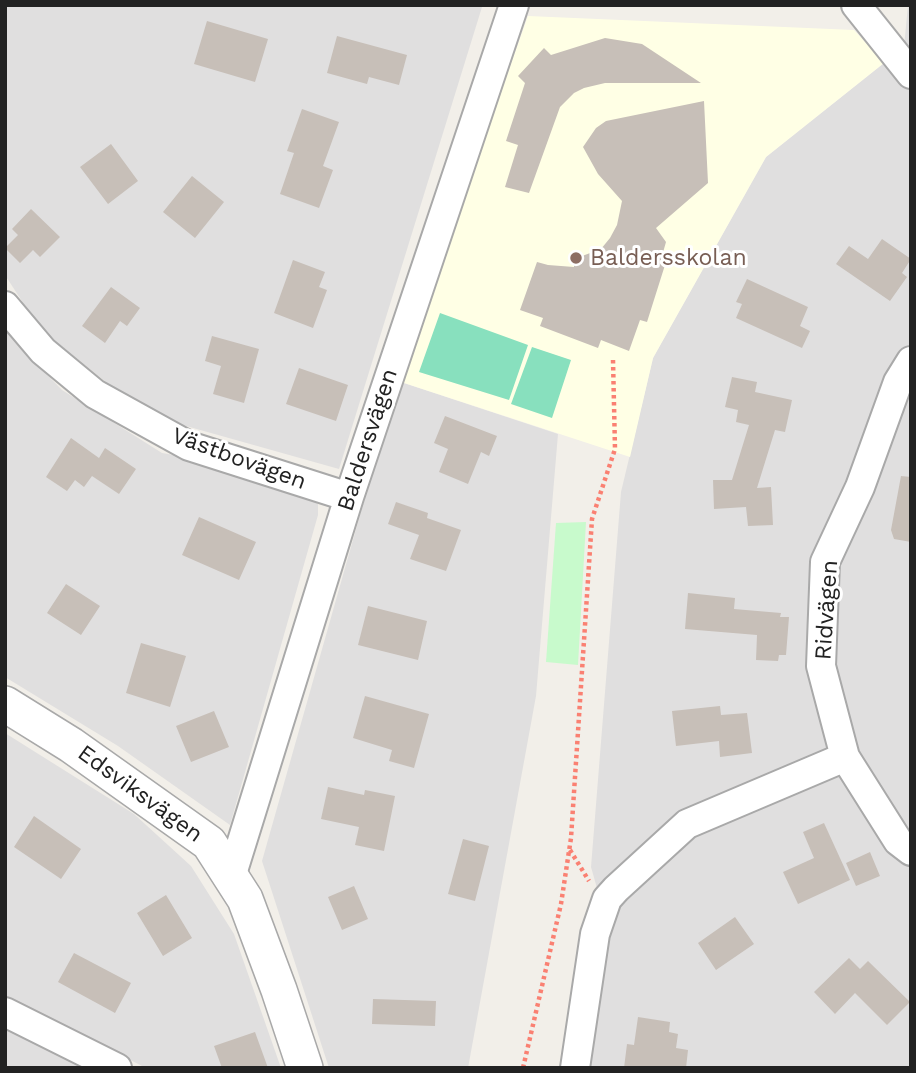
<!DOCTYPE html>
<html>
<head>
<meta charset="utf-8">
<style>
	body { margin:0 }
	#map { position:relative; width:916px; height:1073px; overflow:hidden; background:#f2efe9; font-family:"Work Sans",sans-serif }
	canvas { display:block }
	.frame { position:absolute; inset:0; border:7px solid #222; pointer-events:none }
</style>
</head>
<body>
<div id="map">
<canvas width="916" height="1073"></canvas>
<div class="frame"></div>
</div>
<script>
const ctx = document.querySelector('canvas').getContext('2d');
ctx.lineJoin = 'round';
function fill(path, color) { ctx.fillStyle = color; ctx.fill(path, 'evenodd'); }
const shape = rows => new Path2D(rows.map(r => 'M' + r).join(''));
function strokePath(path, color, width, dash) { ctx.strokeStyle = color; ctx.lineWidth = width; ctx.lineCap = dash ? 'butt' : 'round'; ctx.setLineDash(dash || []); ctx.stroke(path); }
function write(font, color, halo, rows, align = 'center') {
  ctx.font = font + ' "Work Sans",sans-serif'; ctx.lineWidth = 6; ctx.setLineDash([]); ctx.textBaseline = 'middle'; ctx.strokeStyle = halo; ctx.fillStyle = color; for (const [text, x, y, turn = 0] of rows) {
    ctx.save(); ctx.translate(x, y); ctx.rotate((+turn || 0) * Math.PI / 180); ctx.textAlign = isNaN(turn) ? turn : align; if (halo) ctx.strokeText(text, 0, 0); ctx.fillText(text, 0, 0); ctx.restore();
  }
}
fill(shape([
	[5,5,472,5,482,7,339,469,147,415,40,329,5,275],
	[908,5,911,5,911,1068,586,1068,608,927,591,867,621,492,653,358,766,157,904,47],
	[5,323,19,346,62,390,162,453,185,457,301,493,318,504,318,515,230,825,118,746,5,677],
	[398,381,558,434,536,696,468,1068,329,1068,262,861],
	[5,733,134,814,191,866,234,934,281,1068,146,1068,60,1024,5,999],
	[5,1024,89,1068,5,1068]
]), '#e0dfdf');
fill(shape([
	[528,16,854,30,884,63,766,157,653,358,630,457,398,381]
]), '#ffffe5');
fill(shape([
	[586,522,578,665,546,662,556,523]
]), '#c8facc');
fill(shape([
	[440,313,528,345,509,400,419,372],
	[532,347,571,360,552,418,511,404]
]), '#88e0be');
fill(shape([
	[207,21,268,39,255,82,194,64],
	[337,36,407,55,399,85,369,77,367,84,327,73],
	[605,38,642,44,701,83,605,83,584,88,574,93,560,107,529,193,505,187,518,145,506,141,525,83,518,76,544,48,551,55],
	[704,101,708,183,656,228,666,242,660,263,665,265,647,322,640,320,629,351,601,340,598,348,540,326,543,318,520,310,537,262,548,265,574,267,574,259,601,249,610,238,617,225,622,201,598,174,583,147,596,128,606,121],
	[302,109,339,122,323,166,333,170,319,208,280,194,294,153,287,151],
	[111,144,138,181,108,204,80,167],
	[192,176,224,202,195,238,163,212],
	[31,209,60,237,40,257,33,250,20,263,5,248,18,235,12,229],
	[882,239,911,259,902,273,907,277,890,301,836,264,849,246,868,259],
	[293,260,325,272,319,287,327,290,313,328,274,313],
	[747,279,808,307,800,326,810,331,802,348,736,318,742,304,736,302],
	[111,287,140,308,127,326,120,321,105,343,82,326],
	[212,336,259,349,244,403,213,394,221,366,205,361],
	[299,368,348,385,336,421,286,404],
	[732,377,757,382,755,392,792,400,785,432,775,430,757,488,771,487,773,525,748,526,746,507,714,509,713,480,732,480,749,425,736,422,738,410,725,407],
	[445,416,497,436,489,456,481,452,468,484,439,472,448,449,434,443],
	[71,438,99,458,105,448,136,469,119,494,92,476,84,487,75,480,67,491,46,477],
	[901,476,911,477,911,542,894,539,891,530],
	[396,502,428,513,427,518,461,530,446,571,410,559,419,535,388,524],
	[199,517,256,542,239,580,182,555],
	[66,584,100,606,81,635,47,613],
	[688,593,735,598,734,609,781,613,780,617,789,617,786,655,779,655,778,661,756,660,757,635,685,629],
	[368,606,427,621,418,660,358,645],
	[141,643,186,656,170,707,126,693],
	[365,696,429,714,414,768,389,761,392,750,353,738],
	[720,706,721,715,747,713,752,753,720,757,719,741,676,746,672,711],
	[214,711,229,747,191,762,176,726],
	[328,787,364,795,365,790,395,796,384,851,355,845,359,827,321,819],
	[34,816,81,849,61,879,14,847],
	[824,823,850,880,798,904,783,872,814,858,803,832],
	[463,839,489,846,475,901,448,894],
	[870,852,880,876,856,886,846,863],
	[354,886,368,919,342,930,328,897],
	[166,895,192,938,163,956,137,913],
	[735,917,754,944,716,970,698,943],
	[74,953,131,983,115,1013,58,982],
	[849,958,860,969,868,961,910,1002,887,1025,855,993,835,1014,814,992],
	[373,999,436,1001,435,1026,372,1024],
	[638,1017,670,1022,669,1032,678,1034,676,1048,688,1050,686,1068,624,1068,627,1044,634,1045],
	[255,1032,268,1068,222,1068,214,1046]
]), '#c7bfb8');
const minor = shape([
	[856,5,911,74],
	[5,306,43,351,95,394,189,446,349,497],
	[911,361,898,382,860,487,825,562,821,666,845,757,898,841,911,851],
	[231,877,349,497,514,5],
	[5,1012,117,1068],
	[575,1068,595,934,607,899,616,889,687,824,845,757]
]);
const tertiary = shape([
	[5,704,71,745,209,843,245,899,279,990,305,1068]
]);
strokePath(minor, '#a9a9a9', 32);
strokePath(tertiary, '#a9a9a9', 38);
strokePath(shape([
	[570,850,589,881],
	[523,1068,561,904,571,838,592,519,615,449,613,360]
]), '#fa8072', 4.5, [3.5, 3.5]);
strokePath(minor, '#fff', 28);
strokePath(tertiary, '#fff', 35);
for (const [x, y, r, color] of [
	[576,258,7,"#8d6e63"]
]) { const dot = new Path2D(); dot.arc(x, y, r, 0, 2 * Math.PI); ctx.fillStyle = color; ctx.fill(dot); strokePath(dot, '#fff', 2.5); }
write('23px', '#785e54', '#fff', [
	["Baldersskolan",590,258]
], 'left');
write('23px', '#222', '#fff', [
	["Baldersvägen",368,440,-72],
	["Västbovägen",239,459,20],
	["Ridvägen",827,610,-86],
	["Edsviksvägen",140,794,36]
]);
</script>
</body>
</html>
